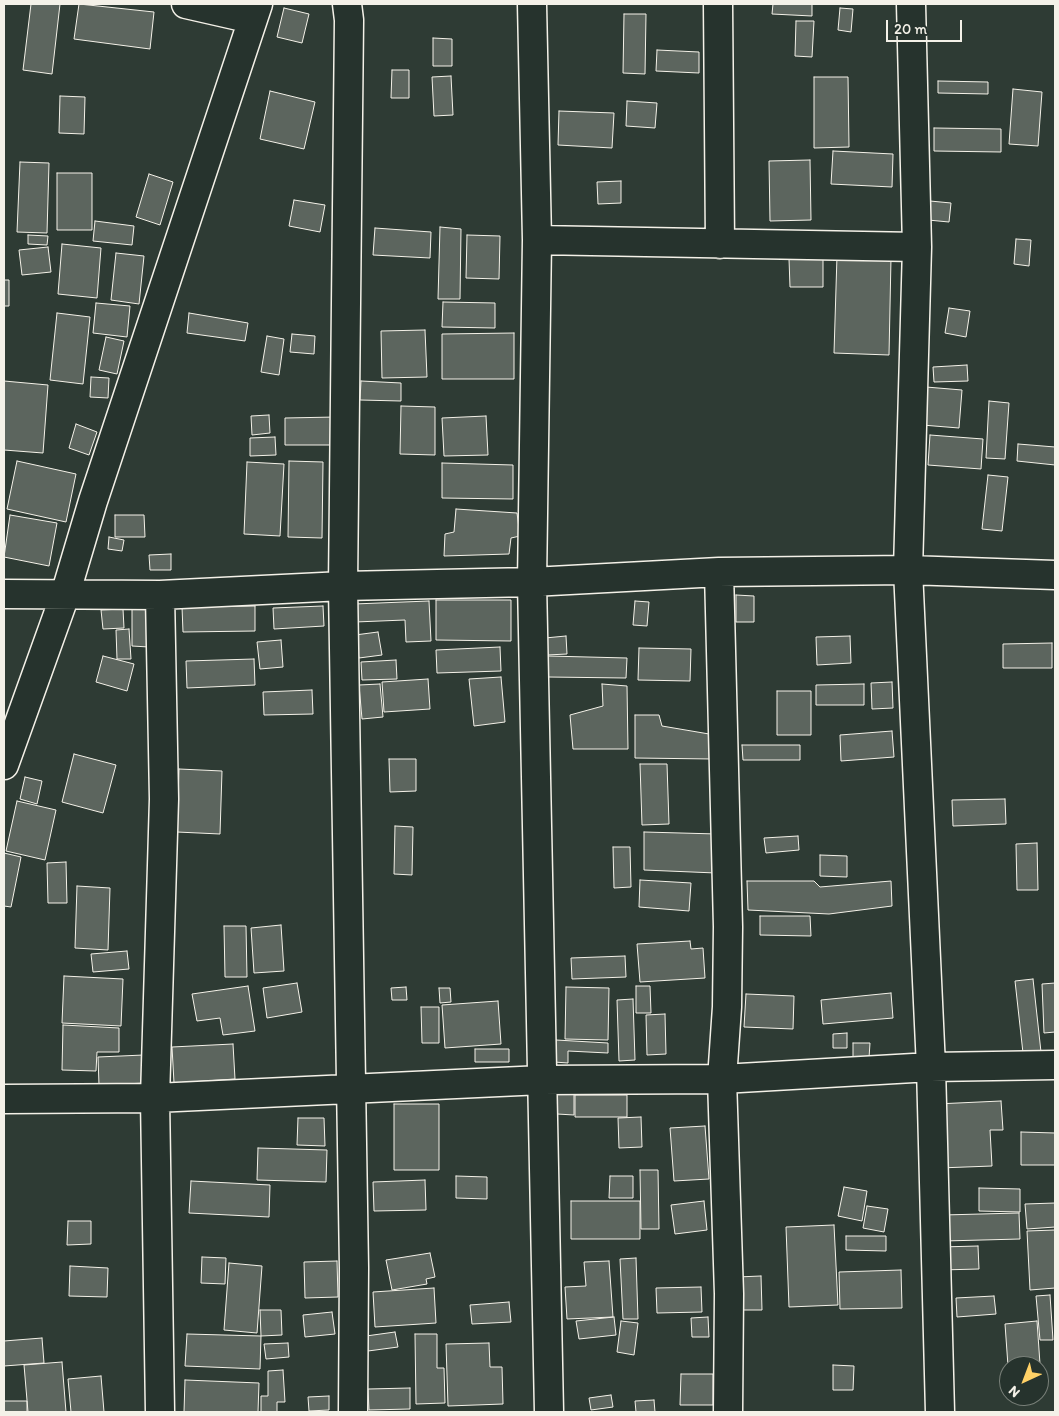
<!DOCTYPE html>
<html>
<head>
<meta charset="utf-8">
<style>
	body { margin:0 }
	#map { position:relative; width:1059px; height:1416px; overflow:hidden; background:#2e3b34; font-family:Itim,sans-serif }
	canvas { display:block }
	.frame { position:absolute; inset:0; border:5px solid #f4f1e8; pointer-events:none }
	.north { position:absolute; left:999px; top:1356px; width:50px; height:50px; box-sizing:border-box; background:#26332d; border:1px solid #787f78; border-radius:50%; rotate:223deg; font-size:14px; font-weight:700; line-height:20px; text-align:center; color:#f4f1e8 }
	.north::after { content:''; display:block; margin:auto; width:18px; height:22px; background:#ffd166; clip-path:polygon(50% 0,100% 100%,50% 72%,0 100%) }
	.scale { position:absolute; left:886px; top:20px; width:76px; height:22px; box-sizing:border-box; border:2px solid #f4f1e8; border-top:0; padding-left:6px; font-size:15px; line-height:18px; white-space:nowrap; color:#f4f1e8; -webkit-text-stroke:4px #26332d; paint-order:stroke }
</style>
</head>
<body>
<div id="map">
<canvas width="1059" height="1416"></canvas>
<div class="frame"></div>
<div class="north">N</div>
<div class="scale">20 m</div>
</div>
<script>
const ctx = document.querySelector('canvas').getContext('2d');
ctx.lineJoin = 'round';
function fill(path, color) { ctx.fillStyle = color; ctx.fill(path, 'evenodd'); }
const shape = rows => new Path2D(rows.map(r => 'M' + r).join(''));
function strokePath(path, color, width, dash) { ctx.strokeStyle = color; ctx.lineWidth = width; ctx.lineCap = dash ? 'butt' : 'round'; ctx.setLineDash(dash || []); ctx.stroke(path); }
const building = shape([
	[31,4,60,4,52,74,23,70,31,4],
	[79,4,154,12,150,49,74,39,79,4],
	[773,4,812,4,812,16,772,14,773,4],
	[284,8,309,14,302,43,277,37,284,8],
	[840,8,853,9,851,32,838,30,840,8],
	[624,14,646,14,645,74,623,73,624,14],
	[796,21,814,21,812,57,795,56,796,21],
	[433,38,452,39,452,66,433,66,433,38],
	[657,50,699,52,699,73,656,71,657,50],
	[392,70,409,70,409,98,391,98,392,70],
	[451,76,453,115,434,116,432,77,451,76],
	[814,77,848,77,849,147,814,148,814,77],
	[938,81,988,82,988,94,938,93,938,81],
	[1013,89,1042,92,1038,146,1009,144,1013,89],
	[270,91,315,102,304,149,260,139,270,91],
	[60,96,85,97,84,134,59,133,60,96],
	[627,101,657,103,655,128,626,126,627,101],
	[559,111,614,113,612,148,558,145,559,111],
	[934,128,1001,129,1001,152,934,151,934,128],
	[833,151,893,154,892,187,831,184,833,151],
	[810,160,811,220,770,221,769,161,810,160],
	[20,162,49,163,47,233,17,232,20,162],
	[57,173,92,173,92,230,57,230,57,173],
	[149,174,173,182,160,225,136,217,149,174],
	[621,181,621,203,598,204,597,182,621,181],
	[294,200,325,205,320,232,289,226,294,200],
	[930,201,951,203,949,222,928,220,930,201],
	[95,221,134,226,132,245,93,241,95,221],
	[440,227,461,229,460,299,438,299,440,227],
	[375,228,431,232,430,258,373,255,375,228],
	[28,235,48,236,47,245,28,244,28,235],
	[467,235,500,236,499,279,466,278,467,235],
	[1016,239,1031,240,1029,266,1014,264,1016,239],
	[62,244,101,248,97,298,58,294,62,244],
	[48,247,51,272,22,275,19,250,48,247],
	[116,253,144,256,139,304,111,300,116,253],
	[837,256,891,258,889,355,834,353,837,256],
	[823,258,823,287,790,287,789,259,823,258],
	[4,280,9,280,9,306,4,306,4,280],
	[443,302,495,303,495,328,442,327,443,302],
	[96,303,130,306,127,337,93,333,96,303],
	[949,308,970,311,966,337,945,333,949,308],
	[57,313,90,317,83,384,50,380,57,313],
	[189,313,248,323,245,341,187,333,189,313],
	[425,330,427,377,382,378,381,331,425,330],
	[514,333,514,379,442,379,442,334,514,333],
	[292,334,315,336,314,354,290,352,292,334],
	[267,336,284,339,279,375,261,372,267,336],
	[106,337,124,341,117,374,99,370,106,337],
	[967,365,968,381,934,382,933,367,967,365],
	[91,377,109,378,108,398,90,397,91,377],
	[4,381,48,385,43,453,4,450,4,381],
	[361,381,401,383,401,401,360,400,361,381],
	[926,387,962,390,959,428,922,425,926,387],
	[989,401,1009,403,1005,459,986,458,989,401],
	[401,406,435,407,435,455,400,454,401,406],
	[269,415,270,433,252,435,251,416,269,415],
	[486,416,488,455,444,456,442,418,486,416],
	[336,417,336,445,285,445,285,418,336,417],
	[76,424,97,432,89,455,69,448,76,424],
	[930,435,983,439,981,469,928,465,930,435],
	[275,437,276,455,250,456,250,438,275,437],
	[1018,444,1055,447,1055,465,1017,461,1018,444],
	[17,461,76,474,66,522,7,509,17,461],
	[289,461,323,462,322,538,288,537,289,461],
	[247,462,284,464,280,536,244,534,247,462],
	[442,463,513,465,513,499,442,498,442,463],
	[988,475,1008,477,1002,531,982,529,988,475],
	[456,509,517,513,520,536,511,538,509,554,444,556,445,534,454,532,456,509],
	[10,515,57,523,49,566,4,557,10,515],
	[115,515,144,515,145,537,115,537,115,515],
	[109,537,124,540,122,551,108,549,109,537],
	[171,554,171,570,150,570,149,555,171,554],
	[736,595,754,596,754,622,736,622,736,595],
	[436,600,511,600,511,641,436,640,436,600],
	[429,601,431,641,406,642,405,620,355,622,354,604,429,601],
	[635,601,649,602,647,626,633,625,635,601],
	[255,606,255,631,183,632,182,607,255,606],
	[323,606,324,626,274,629,273,608,323,606],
	[123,609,124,628,103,629,101,610,123,609],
	[132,609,149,609,149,647,132,646,132,609],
	[129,629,131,659,117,659,116,630,129,629],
	[378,632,382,655,359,658,355,635,378,632],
	[566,636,567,654,547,655,545,638,566,636],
	[850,636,851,663,817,665,816,637,850,636],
	[281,640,283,667,260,669,257,642,281,640],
	[1052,643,1052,668,1003,668,1003,644,1052,643],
	[500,647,501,671,437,673,436,650,500,647],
	[639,648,691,649,690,681,638,680,639,648],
	[103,656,134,664,127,691,96,682,103,656],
	[548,656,627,658,626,678,548,677,548,656],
	[254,659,255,685,187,688,186,661,254,659],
	[396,660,397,679,362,680,361,662,396,660],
	[501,677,505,722,474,726,469,679,501,677],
	[428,679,430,709,384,712,382,682,428,679],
	[892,682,893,708,872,709,871,683,892,682],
	[380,684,383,717,362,719,359,685,380,684],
	[602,684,627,686,628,749,573,749,570,715,603,706,602,684],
	[864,684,864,705,816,705,816,685,864,684],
	[312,690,313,714,264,715,263,692,312,690],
	[777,691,811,691,811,735,777,735,777,691],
	[635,715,659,715,662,726,715,735,713,759,635,758,635,715],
	[892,731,894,757,841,761,840,735,892,731],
	[742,745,800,745,800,760,743,760,742,745],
	[74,754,116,765,103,813,62,802,74,754],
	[389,759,416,759,416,791,390,792,389,759],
	[640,764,667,764,669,824,642,825,640,764],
	[179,769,222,771,220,834,177,832,179,769],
	[25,777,42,781,37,804,20,799,25,777],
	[1005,799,1006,824,953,826,952,800,1005,799],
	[17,801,56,810,45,860,6,851,17,801],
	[395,826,413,827,412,875,394,874,395,826],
	[644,832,717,834,716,873,644,870,644,832],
	[798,836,799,850,766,853,764,838,798,836],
	[1037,843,1038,890,1017,890,1016,844,1037,843],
	[613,847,630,847,631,887,614,888,613,847],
	[4,853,21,857,11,907,4,906,4,853],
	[820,855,847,856,847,877,820,876,820,855],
	[66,862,67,903,48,903,47,863,66,862],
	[640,880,691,883,689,911,639,907,640,880],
	[747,881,814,881,820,887,891,881,892,906,829,914,748,910,747,881],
	[77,886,110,888,108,950,75,948,77,886],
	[760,916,810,916,811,936,760,935,760,916],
	[281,925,284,971,254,973,251,928,281,925],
	[224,926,246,926,247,977,225,977,224,926],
	[690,941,691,949,703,948,705,978,640,982,637,944,690,941],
	[127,951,129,969,93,972,91,954,127,951],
	[625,956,626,977,572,979,571,958,625,956],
	[64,976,123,979,121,1026,62,1023,64,976],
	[1033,979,1041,1052,1023,1053,1015,981,1033,979],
	[297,983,302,1012,267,1018,263,988,297,983],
	[1055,983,1055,1032,1044,1033,1042,984,1055,983],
	[248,986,255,1031,223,1035,220,1018,197,1021,192,994,248,986],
	[636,986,650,986,651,1013,636,1013,636,986],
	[406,987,407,1000,392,1000,391,988,406,987],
	[566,987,609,988,608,1040,565,1039,566,987],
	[439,988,450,988,451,1002,440,1003,439,988],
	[891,993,893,1018,823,1024,821,1000,891,993],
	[746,994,794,996,793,1029,744,1027,746,994],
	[633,999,635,1060,619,1061,617,1000,633,999],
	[498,1001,501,1044,445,1048,442,1005,498,1001],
	[421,1007,439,1007,439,1043,422,1043,421,1007],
	[665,1014,666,1054,647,1055,646,1015,665,1014],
	[63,1025,119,1028,119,1052,97,1052,96,1071,62,1070,63,1025],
	[847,1033,847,1048,833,1048,833,1034,847,1033],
	[556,1040,608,1043,608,1053,568,1051,568,1063,554,1062,556,1040],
	[853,1043,870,1043,869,1058,853,1058,853,1043],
	[233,1044,235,1079,174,1083,172,1047,233,1044],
	[475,1049,509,1049,509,1062,475,1062,475,1049],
	[144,1055,146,1083,99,1085,98,1057,144,1055],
	[557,1092,574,1092,574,1115,557,1114,557,1092],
	[575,1095,627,1095,627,1117,575,1117,575,1095],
	[1001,1101,1003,1130,990,1130,992,1166,939,1168,936,1104,1001,1101],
	[394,1104,439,1104,439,1170,394,1170,394,1104],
	[641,1117,642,1147,619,1148,618,1118,641,1117],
	[298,1118,324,1118,325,1146,297,1145,298,1118],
	[705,1126,709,1179,674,1181,670,1128,705,1126],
	[1021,1132,1055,1133,1055,1165,1021,1165,1021,1132],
	[258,1148,327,1150,326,1182,257,1180,258,1148],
	[640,1170,658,1170,659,1229,641,1229,640,1170],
	[456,1176,487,1177,487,1199,456,1198,456,1176],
	[610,1176,633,1176,633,1198,609,1198,610,1176],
	[425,1180,426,1210,374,1211,373,1182,425,1180],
	[191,1181,270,1185,269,1217,189,1213,191,1181],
	[844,1187,867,1191,862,1221,838,1216,844,1187],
	[979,1188,1020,1189,1020,1212,979,1211,979,1188],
	[571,1201,640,1201,640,1239,571,1239,571,1201],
	[704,1201,707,1230,675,1234,671,1205,704,1201],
	[1055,1203,1055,1227,1027,1229,1025,1204,1055,1203],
	[867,1206,888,1209,884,1232,863,1228,867,1206],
	[1019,1213,1020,1239,944,1241,943,1215,1019,1213],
	[68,1221,91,1221,91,1244,67,1245,68,1221],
	[834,1225,838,1305,789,1307,786,1227,834,1225],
	[1055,1230,1055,1288,1030,1290,1027,1231,1055,1230],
	[846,1236,886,1236,886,1251,846,1250,846,1236],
	[978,1246,979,1269,940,1270,940,1247,978,1246],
	[430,1253,435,1277,426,1279,427,1284,392,1290,386,1260,430,1253],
	[202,1257,226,1258,225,1284,201,1283,202,1257],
	[636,1258,638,1319,623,1319,620,1259,636,1258],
	[337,1261,338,1297,305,1298,304,1262,337,1261],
	[609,1261,613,1317,567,1319,565,1287,586,1286,584,1262,609,1261],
	[229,1263,262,1266,257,1333,224,1330,229,1263],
	[70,1266,108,1268,107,1297,69,1296,70,1266],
	[901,1270,902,1308,840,1309,839,1272,901,1270],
	[761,1276,762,1310,738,1310,737,1277,761,1276],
	[701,1287,702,1312,657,1313,656,1288,701,1287],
	[434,1288,436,1323,375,1327,373,1292,434,1288],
	[1050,1295,1053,1340,1040,1340,1036,1296,1050,1295],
	[994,1296,996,1314,957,1317,956,1298,994,1296],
	[509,1302,511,1322,472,1324,470,1305,509,1302],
	[260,1310,281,1310,282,1335,261,1336,260,1310],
	[332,1312,335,1334,305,1337,303,1315,332,1312],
	[614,1317,616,1335,579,1339,576,1321,614,1317],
	[708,1317,709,1337,692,1337,691,1318,708,1317],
	[621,1321,638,1323,634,1355,617,1352,621,1321],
	[1037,1321,1040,1364,1008,1366,1005,1324,1037,1321],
	[395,1332,398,1347,368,1351,366,1336,395,1332],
	[187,1334,261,1336,260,1369,185,1366,187,1334],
	[415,1334,437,1334,437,1368,444,1368,445,1403,416,1404,415,1334],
	[42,1338,44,1363,4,1366,4,1341,42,1338],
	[288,1343,289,1357,266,1359,264,1344,288,1343],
	[489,1343,490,1367,502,1367,503,1404,448,1406,446,1344,489,1343],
	[62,1362,66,1412,28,1412,24,1365,62,1362],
	[833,1365,854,1366,853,1390,833,1390,833,1365],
	[283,1370,285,1402,277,1402,277,1412,261,1412,261,1396,268,1396,268,1371,283,1370],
	[681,1374,713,1374,713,1405,680,1405,681,1374],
	[101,1376,104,1412,71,1412,68,1379,101,1376],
	[185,1380,259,1383,258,1412,184,1412,185,1380],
	[410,1388,410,1409,369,1410,368,1389,410,1388],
	[611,1395,613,1407,591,1410,589,1398,611,1395],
	[329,1396,329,1410,309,1411,308,1397,329,1396],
	[654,1400,655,1412,636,1412,635,1401,654,1400],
	[4,1401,27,1401,27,1412,4,1412,4,1401]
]);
fill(building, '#5c655e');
strokePath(building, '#f4f1e8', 1);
const minor = shape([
	[186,4,252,19],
	[347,4,349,20,343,586,354,1268,353,1412],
	[532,4,537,240,532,582,549,1412],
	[718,4,720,244],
	[911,4,917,247,908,570,931,1067,940,1412],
	[537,240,917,247],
	[719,572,728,927,727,1007,722,1079,729,1294,728,1412],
	[4,594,160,595,343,586,532,582,719,572,908,570,1055,575],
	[4,765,65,595,93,501,258,4],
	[4,1099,155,1098,542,1080,722,1079,931,1067,1055,1065],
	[160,1412,155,1098,164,799,160,595]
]);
strokePath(minor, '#f4f1e8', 31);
strokePath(minor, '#26332d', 28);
</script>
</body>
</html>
